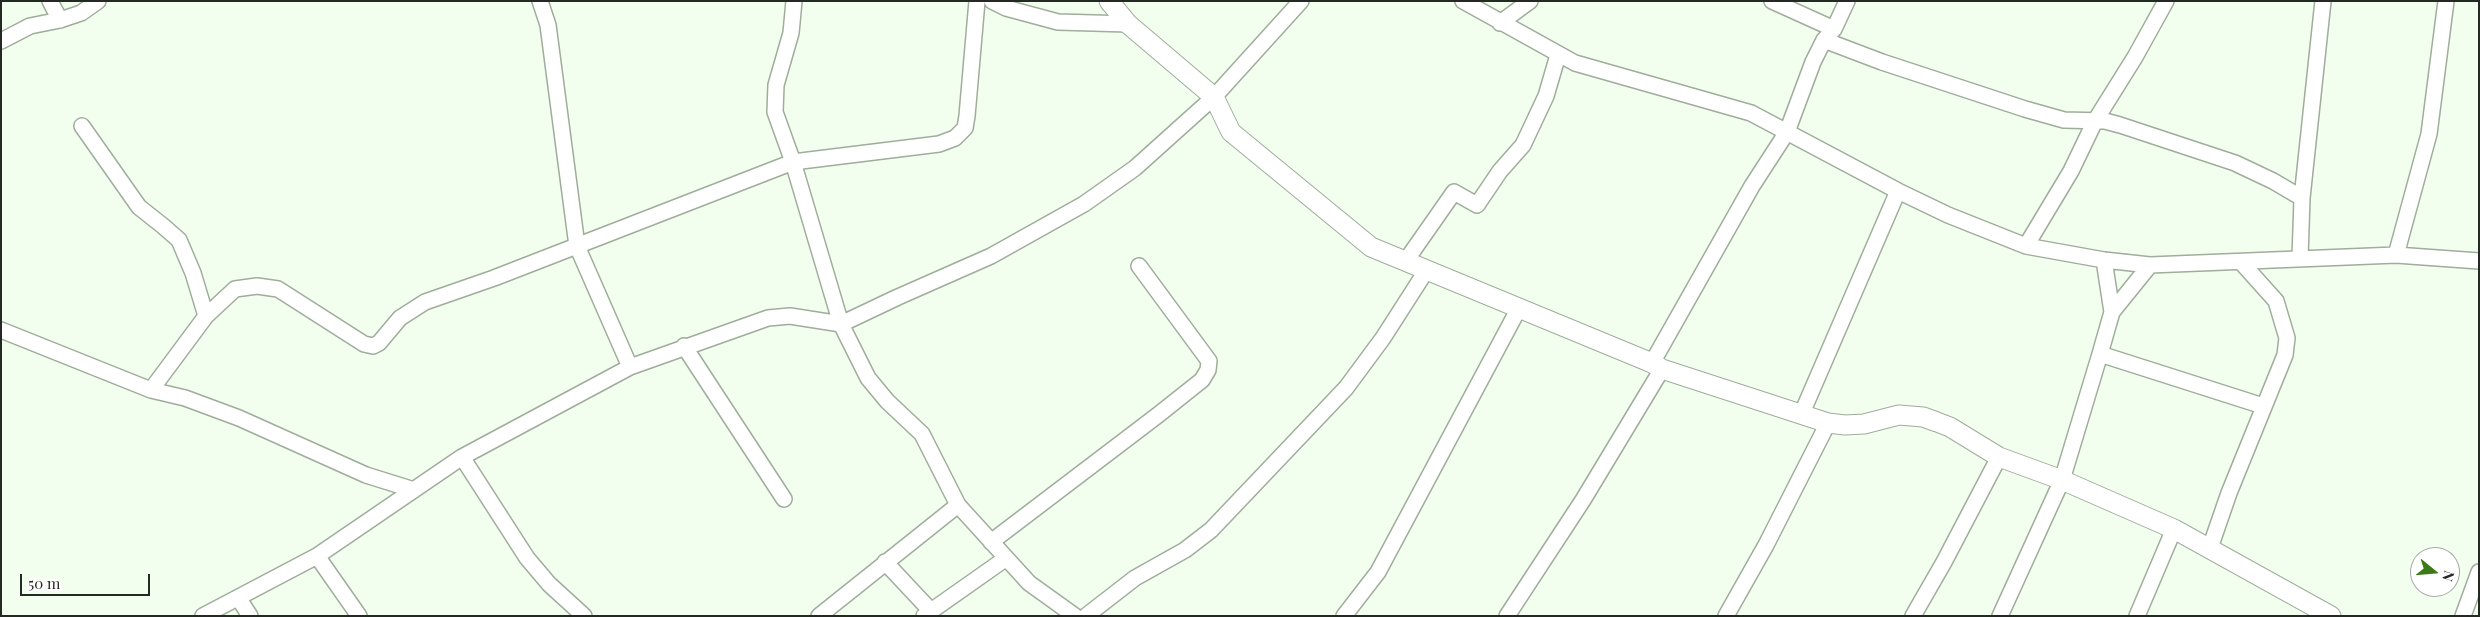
<!DOCTYPE html>
<html>
<head>
<meta charset="utf-8">
<style>
	body { margin:0 }
	#map { position:relative; width:2480px; height:617px; overflow:hidden; background:#f2ffee; font-family:"Playfair Display",serif }
	canvas { display:block }
	.frame { position:absolute; inset:0; border:2px solid #252923; pointer-events:none }
	.north { position:absolute; left:2410px; top:547px; width:50px; height:50px; box-sizing:border-box; background:#fff; border:1px solid #a8a9a7; border-radius:50%; rotate:107deg; font-size:14px; font-weight:700; line-height:20px; text-align:center; color:#252923 }
	.north::after { content:''; display:block; margin:auto; width:18px; height:22px; background:#3c7a16; clip-path:polygon(50% 0,100% 100%,50% 72%,0 100%) }
	.scale { position:absolute; left:20px; top:574px; width:130px; height:22px; box-sizing:border-box; border:2px solid #252923; border-top:0; padding-left:6px; font-size:15px; line-height:18px; white-space:nowrap; color:#252923; -webkit-text-stroke:4px #fff; paint-order:stroke }
</style>
</head>
<body>
<div id="map">
<canvas width="2480" height="617"></canvas>
<div class="frame"></div>
<div class="north">N</div>
<div class="scale">50 m</div>
</div>
<script>
const ctx = document.querySelector('canvas').getContext('2d');
ctx.lineJoin = 'round';
const shape = rows => new Path2D(rows.map(r => 'M' + r).join(''));
function strokePath(path, color, width, dash) { ctx.strokeStyle = color; ctx.lineWidth = width; ctx.lineCap = dash ? 'butt' : 'round'; ctx.setLineDash(dash || []); ctx.stroke(path); }
const minor = shape([
	[50,1,60,20],
	[540,1,548,25,577,246,630,367],
	[794,1,791,33,776,85,775,112,793,162,841,324,868,378,887,401,922,434,958,505,1029,583,1075,616],
	[992,1,1006,8,1058,22,1128,24],
	[1463,1,1575,63,1751,113,1898,191,1948,215,2026,246,2104,260,2150,265,2396,255,2479,261],
	[1772,1,1834,29],
	[1500,23,1530,1],
	[1824,40,1882,62,2025,109,2064,120,2105,121,2120,125,2235,163,2273,181,2302,198],
	[1,41,30,26,60,20,81,13,98,1],
	[82,126,139,207,163,226,179,240,193,273,206,316],
	[2026,246,2071,171,2095,121,2135,57,2166,1],
	[2396,255,2429,134,2446,1],
	[2300,258,2302,198,2323,1],
	[1405,262,1454,192,1477,205,1500,171,1523,145,1546,96,1558,55],
	[2112,312,2150,265],
	[1,330,151,390,185,398,239,418,366,475,414,490],
	[684,346,784,499],
	[2100,354,2263,406],
	[1652,363,1752,186,1787,132,1813,62,1824,40,1834,29,1847,1],
	[151,390,206,316,235,289,257,286,278,289,364,344,373,346,379,343,400,318,425,302,494,278,793,162,939,144,955,138,965,128,967,116,977,1],
	[1802,413,1898,191],
	[462,457,527,558,549,584,584,616],
	[991,542,1158,415,1202,380,1208,370,1209,361,1139,266],
	[2210,548,2229,493,2285,355,2287,338,2276,301,2241,262],
	[317,556,359,616],
	[885,562,930,610],
	[239,599,250,616],
	[203,616,317,556,462,457,630,367,768,318,790,316,841,324,898,297,991,256,1084,204,1135,168,1214,97,1301,1],
	[819,616,958,505],
	[924,616,1005,559],
	[1086,616,1135,578,1185,550,1211,530,1346,388,1383,338,1426,271],
	[1344,616,1378,572,1519,308],
	[1507,616,1583,500,1662,369],
	[1726,616,1766,545,1828,423],
	[1913,616,1944,562,1999,457],
	[2000,616,2062,480,2100,354,2112,312,2104,260],
	[2137,616,2174,529],
	[2463,616,2479,572]
]);
const tertiary = shape([
	[1109,1,1128,24,1214,97,1231,132,1371,247,1652,363,1662,369,1828,423,1845,425,1864,424,1899,415,1923,417,1937,422,1950,427,1999,457,2062,480,2174,529,2331,616]
]);
strokePath(minor, '#a0ac9c', 18);
strokePath(tertiary, '#a0ac9c', 21);
strokePath(minor, '#fff', 15);
strokePath(tertiary, '#fff', 19);
</script>
</body>
</html>
